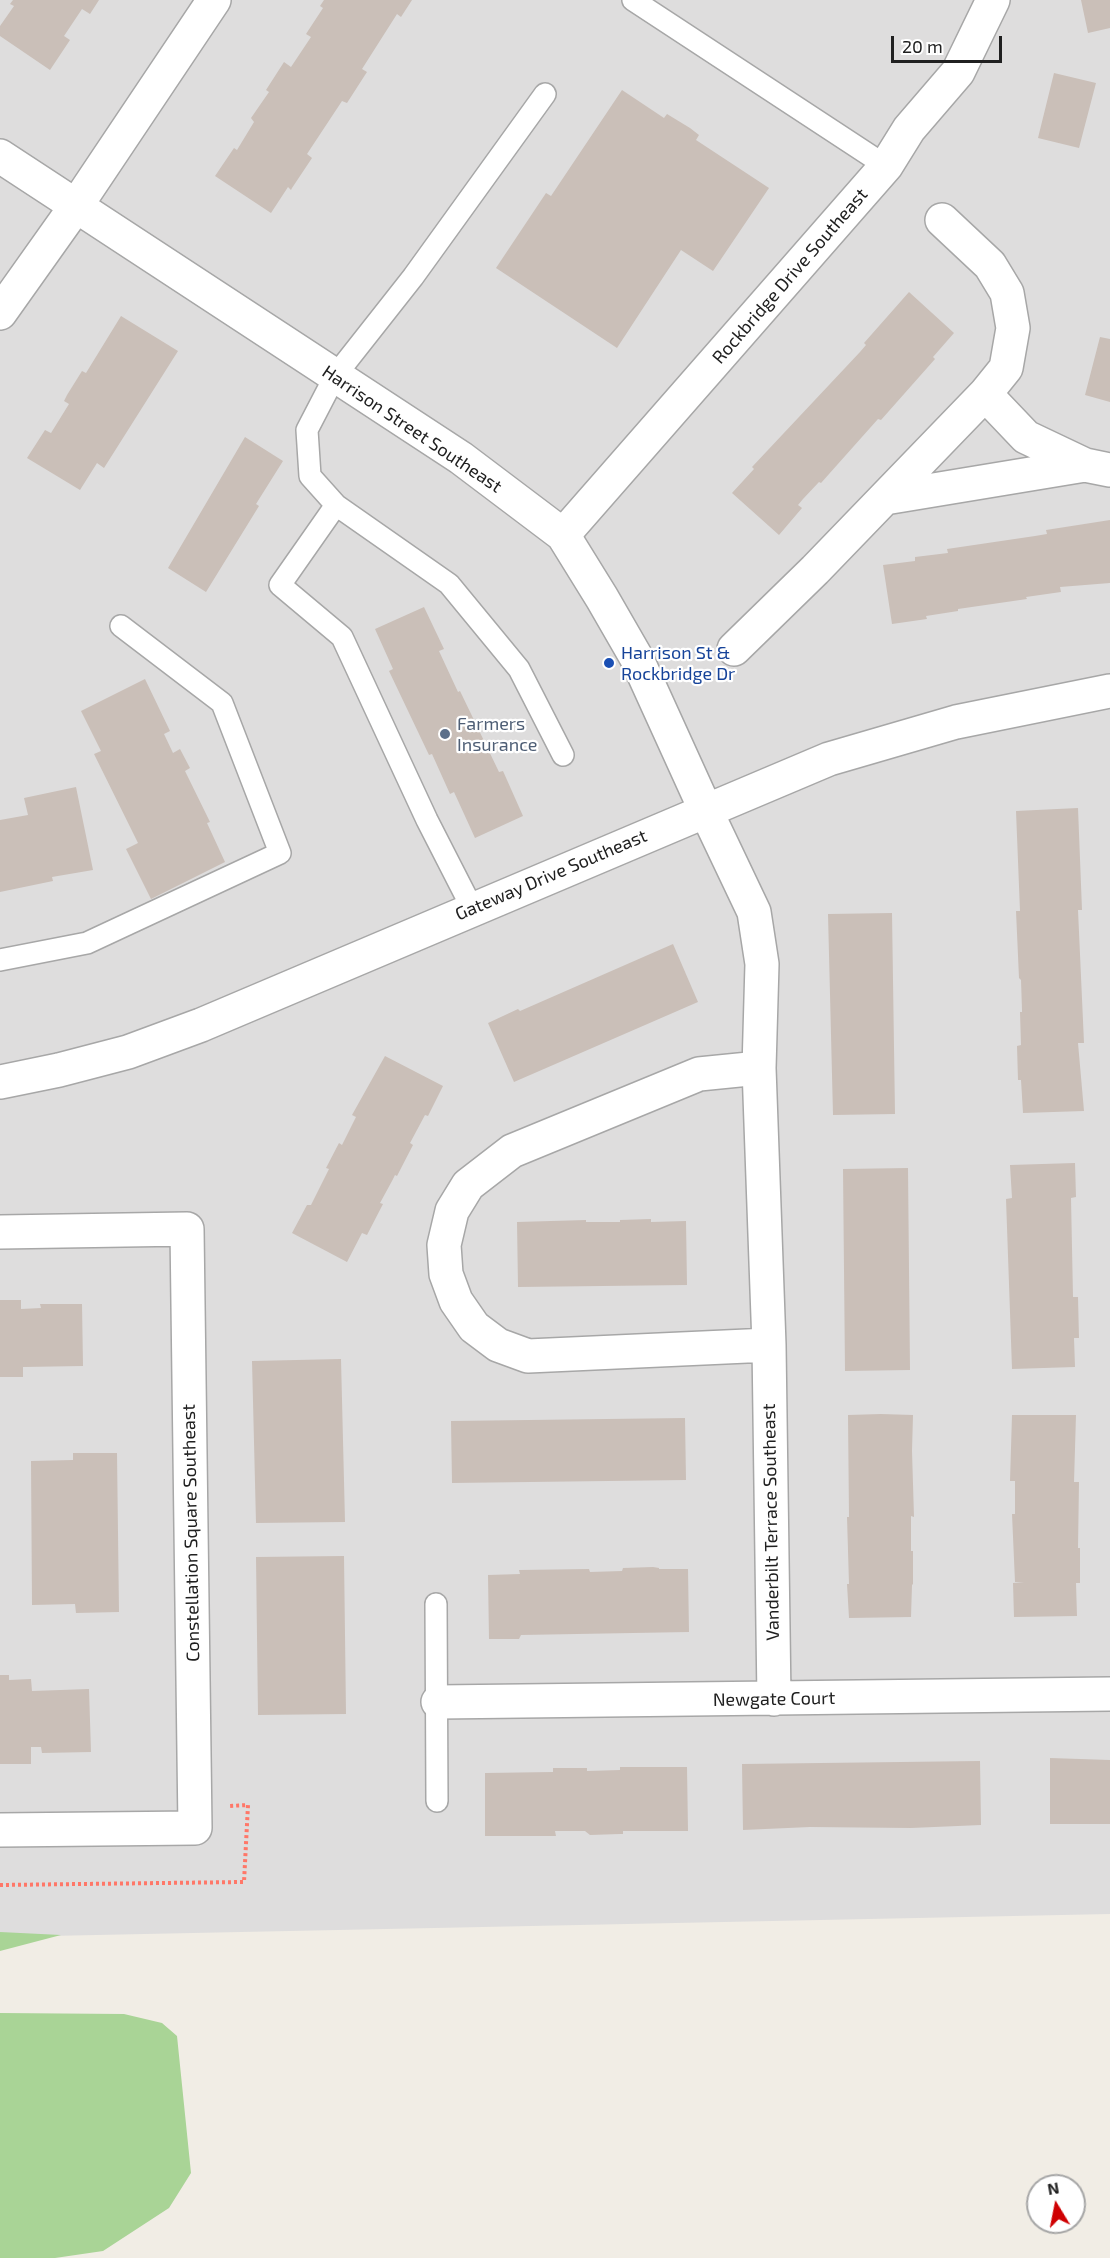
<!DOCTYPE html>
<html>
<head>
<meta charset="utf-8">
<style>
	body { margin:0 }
	#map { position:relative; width:1110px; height:2258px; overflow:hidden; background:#f1ede5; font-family:"Exo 2",sans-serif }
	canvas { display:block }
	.north { position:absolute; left:1026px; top:2174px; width:60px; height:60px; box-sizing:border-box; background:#fff; border:2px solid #a6a6a6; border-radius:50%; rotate:350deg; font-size:16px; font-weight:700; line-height:24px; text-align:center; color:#202020 }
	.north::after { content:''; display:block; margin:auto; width:21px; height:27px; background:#cf0002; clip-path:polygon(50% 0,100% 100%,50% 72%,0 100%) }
	.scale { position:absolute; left:891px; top:36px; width:111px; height:27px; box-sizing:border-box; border:3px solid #202020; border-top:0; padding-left:8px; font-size:18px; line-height:21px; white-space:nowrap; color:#202020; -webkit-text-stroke:4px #fff; paint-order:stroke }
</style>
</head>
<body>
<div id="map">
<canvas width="1110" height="2258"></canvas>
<div class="north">N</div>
<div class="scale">20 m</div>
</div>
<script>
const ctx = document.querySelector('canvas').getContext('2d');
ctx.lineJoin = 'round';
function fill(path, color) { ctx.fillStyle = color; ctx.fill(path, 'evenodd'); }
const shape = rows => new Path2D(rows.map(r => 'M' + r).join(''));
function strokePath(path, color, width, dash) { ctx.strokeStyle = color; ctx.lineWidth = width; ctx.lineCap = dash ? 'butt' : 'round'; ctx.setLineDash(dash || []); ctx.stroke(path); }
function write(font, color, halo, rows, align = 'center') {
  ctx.font = font + ' "Exo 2",sans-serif'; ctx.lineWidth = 4.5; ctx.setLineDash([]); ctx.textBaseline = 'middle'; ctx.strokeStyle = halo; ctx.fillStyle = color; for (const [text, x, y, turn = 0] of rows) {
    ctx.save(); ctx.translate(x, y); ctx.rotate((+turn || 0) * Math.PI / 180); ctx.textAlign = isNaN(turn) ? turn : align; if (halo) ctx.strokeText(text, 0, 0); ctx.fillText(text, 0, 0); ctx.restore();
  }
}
fill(shape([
	[0,0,1110,0,1110,1914,0,1937]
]), '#dedddd');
fill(shape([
	[0,1932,61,1935,0,1951],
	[0,2013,124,2014,162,2023,177,2036,191,2173,169,2208,103,2251,55,2258,0,2258]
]), '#a9d496');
fill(shape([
	[13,0,99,0,90,14,82,9,64,36,70,40,50,70,0,36,0,26,14,6,10,4],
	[324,0,412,0,401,17,397,14,362,69,367,72,365,75,347,103,342,101,307,154,312,158,292,188,291,190,288,187,271,213,215,176,234,148,237,150,254,122,251,118,269,92,266,90,284,62,291,67,311,37,306,34,323,8,320,6],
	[1081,0,1110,0,1110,28,1088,33],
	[1054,73,1096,83,1079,148,1038,138],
	[622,90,664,118,667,114,690,128,699,135,696,140,769,188,713,271,681,250,617,348,496,268,546,193,551,196],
	[909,292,954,333,933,357,935,359,881,420,878,419,821,483,819,482,803,499,798,505,802,508,779,535,732,493,754,469,752,467,860,352,866,345,864,343],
	[121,316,178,351,104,468,97,463,80,490,27,458,45,430,51,433,69,404,64,401,67,395,82,371,86,373],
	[1100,337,1110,339,1110,402,1085,395],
	[245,437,283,461,256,504,259,506,206,592,168,568],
	[1110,520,1110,583,1060,587,1061,592,1026,597,1027,599,958,609,958,611,926,616,927,619,892,624,883,565,915,561,915,557,948,553,947,549,1035,536,1047,534,1046,530],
	[424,607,444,649,439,651,458,692,460,691,499,772,503,771,523,816,475,838,454,792,450,794,432,754,429,755,389,671,393,669,375,629],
	[145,679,170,731,164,734,173,753,180,749,190,768,185,771,210,822,207,823,225,862,151,899,126,849,138,843,94,754,101,751,81,711],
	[76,787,93,870,52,877,53,881,0,892,0,820,28,815,24,798],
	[1078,808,1082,910,1078,910,1084,1043,1078,1043,1084,1111,1023,1113,1021,1080,1018,1080,1017,1046,1021,1045,1020,1012,1022,1012,1022,1010,1021,980,1019,978,1016,911,1020,911,1016,811],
	[892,913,895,1114,833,1115,828,914],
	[673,944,698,1002,514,1082,488,1023,518,1009,520,1011],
	[385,1056,443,1086,428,1116,425,1115,410,1143,413,1145,397,1176,395,1175,392,1181,380,1203,383,1204,367,1235,362,1233,347,1262,292,1233,307,1205,311,1205,329,1169,326,1168,339,1143,342,1145,356,1117,352,1115],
	[1075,1163,1076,1197,1071,1198,1073,1297,1078,1297,1079,1338,1074,1338,1075,1367,1012,1369,1006,1199,1012,1198,1010,1165],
	[908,1168,910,1370,845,1371,843,1169],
	[651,1219,651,1222,686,1221,687,1285,518,1287,517,1222,586,1220,586,1222,620,1222,620,1220],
	[0,1300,21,1300,21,1309,41,1308,40,1304,82,1304,83,1366,23,1367,23,1377,0,1377],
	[341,1359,345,1522,256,1523,252,1361],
	[881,1414,913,1415,912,1451,914,1517,911,1516,911,1551,913,1551,913,1584,912,1585,911,1617,849,1618,847,1584,849,1584,847,1517,849,1517,848,1415],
	[1012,1415,1076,1415,1074,1482,1079,1482,1078,1548,1080,1548,1080,1583,1076,1583,1077,1616,1014,1617,1013,1583,1024,1582,1015,1582,1012,1514,1015,1514,1015,1481,1010,1481],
	[685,1418,686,1480,452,1483,451,1421],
	[73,1453,117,1453,119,1612,76,1613,75,1604,32,1605,31,1461,73,1460],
	[344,1556,346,1714,258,1715,256,1557],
	[653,1567,659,1568,659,1569,688,1569,689,1632,521,1635,519,1639,489,1639,488,1575,520,1574,519,1570,589,1569,590,1572,622,1571,623,1568],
	[0,1675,9,1675,9,1680,31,1679,32,1691,89,1689,91,1752,42,1753,41,1747,31,1747,31,1764,0,1764],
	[1050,1758,1110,1760,1110,1824,1050,1824],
	[980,1761,981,1825,911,1828,810,1827,743,1830,742,1764],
	[620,1767,687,1767,688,1831,623,1831,623,1834,620,1834,590,1835,585,1831,555,1831,556,1836,485,1836,485,1773,553,1772,553,1768,587,1768,587,1771,620,1770]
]), '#cabfb8');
const service = shape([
	[633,0,886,166],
	[545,94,413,277,335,376,307,430,310,476,336,505,449,584,519,669,563,755],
	[336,505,280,585,342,637,427,820,472,908],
	[0,960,87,943,280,853,222,703,121,626],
	[436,1604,437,1801]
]);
const minor = shape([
	[0,313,76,206,214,0],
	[985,394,1026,437,1085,465,1110,470],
	[885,498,1085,465],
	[563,535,886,166,909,129,958,72,993,0],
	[734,649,815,570,985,394,1006,368,1013,328,1007,293,990,265,942,220],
	[759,1068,699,1074,512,1151,468,1185,452,1211,444,1245,446,1274,456,1301,474,1327,498,1345,528,1356,769,1345],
	[0,1082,59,1070,128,1052,201,1025,706,811,754,912,762,964,759,1068,769,1345,774,1699],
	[0,1232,187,1229,195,1828,0,1830],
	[438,1702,1110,1694]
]);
const tertiary = shape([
	[0,156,461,458,563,535,602,598,636,657,706,811,829,759,956,722,1110,691]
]);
strokePath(service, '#a7a7a7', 24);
strokePath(minor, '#a7a7a7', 36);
strokePath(tertiary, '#a7a7a7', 36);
strokePath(shape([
	[0,1885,244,1882,248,1805,229,1806]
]), '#ff7768', 4, [3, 3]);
strokePath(service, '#fff', 21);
strokePath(minor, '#fff', 33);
strokePath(tertiary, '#fff', 33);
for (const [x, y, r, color] of [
	[609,663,6,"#1a4fb4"],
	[445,734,6,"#5c6f8a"]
]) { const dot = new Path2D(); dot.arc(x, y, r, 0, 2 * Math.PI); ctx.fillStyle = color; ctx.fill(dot); strokePath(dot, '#fff', 2); }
write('18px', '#202020', '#fff', [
	["Rockbridge Drive Southeast",790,276,-49],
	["Harrison Street Southeast",412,429,34],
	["Gateway Drive Southeast",551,875,-23],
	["Vanderbilt Terrace Southeast",771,1522,-91],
	["Constellation Square Southeast",191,1533,-91],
	["Newgate Court",774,1699,-1]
]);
write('18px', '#164399', '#fff', [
	["Harrison St &",621,653],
	["Rockbridge Dr",621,674]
], 'left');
write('18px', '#4e5e75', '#fff', [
	["Farmers",457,724],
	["Insurance",457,745]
], 'left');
</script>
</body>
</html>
